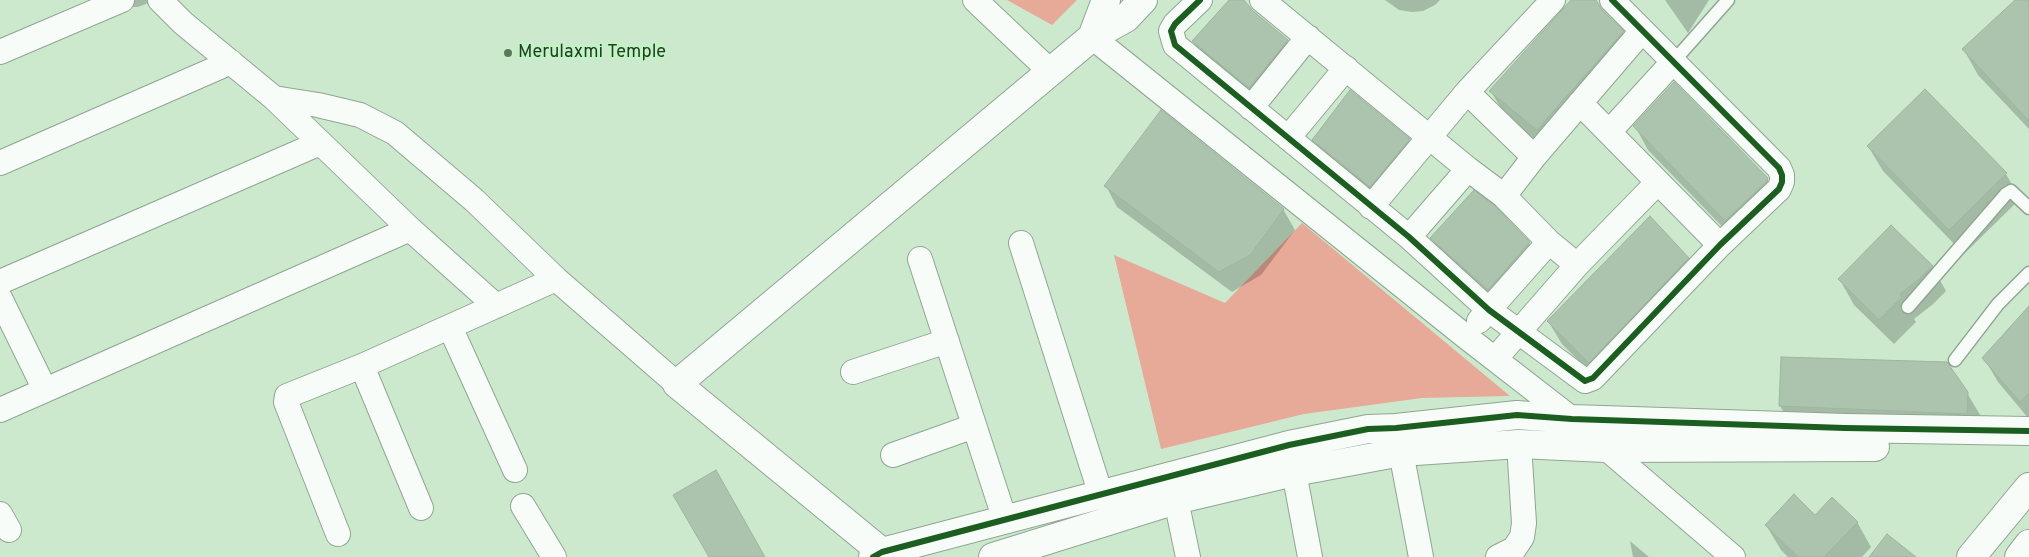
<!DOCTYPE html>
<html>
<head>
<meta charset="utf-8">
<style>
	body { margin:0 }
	canvas { display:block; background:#cce9ce }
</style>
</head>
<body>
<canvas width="2029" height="557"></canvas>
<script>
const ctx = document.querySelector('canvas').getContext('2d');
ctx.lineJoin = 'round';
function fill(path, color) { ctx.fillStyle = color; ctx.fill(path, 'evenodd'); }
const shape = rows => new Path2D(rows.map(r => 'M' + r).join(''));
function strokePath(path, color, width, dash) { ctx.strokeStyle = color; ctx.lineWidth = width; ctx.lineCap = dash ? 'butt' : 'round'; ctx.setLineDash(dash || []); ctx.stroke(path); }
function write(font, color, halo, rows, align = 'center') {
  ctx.font = font + ' Overpass,sans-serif'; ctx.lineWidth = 5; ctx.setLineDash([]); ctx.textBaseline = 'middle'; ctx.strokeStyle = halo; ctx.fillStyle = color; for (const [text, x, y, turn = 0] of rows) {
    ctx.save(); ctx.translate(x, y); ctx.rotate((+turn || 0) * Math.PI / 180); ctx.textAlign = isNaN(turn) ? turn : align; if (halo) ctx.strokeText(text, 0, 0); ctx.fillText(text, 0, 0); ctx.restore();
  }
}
fill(shape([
	[1007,0,1077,0,1052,25],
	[1302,223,1510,396,1422,398,1304,414,1161,449,1114,255,1225,303]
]), '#e8aa98');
fill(shape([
	[128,0,156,0,138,7,132,7],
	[1231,0,1241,0,1287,41,1300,65,1263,111,1207,64,1193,41],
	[1385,0,1440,0,1435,5,1423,11,1412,12,1399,10],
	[1572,0,1594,0,1623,32,1636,56,1551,153,1504,114,1491,91],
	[1665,0,1709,0,1688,33],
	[2017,0,2029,0,2029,129,1978,75,1964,50],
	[1635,126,1767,179,1781,202,1780,205,1739,244,1648,150],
	[1314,140,1409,140,1422,163,1384,210,1327,164],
	[1868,146,2006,174,2020,199,1964,254,1883,171],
	[1106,186,1283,209,1295,230,1261,275,1232,292,1117,207],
	[1494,207,1529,243,1543,267,1502,313,1446,262,1432,238],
	[1688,258,1701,282,1603,385,1562,344,1548,321],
	[1932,266,1946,291,1932,305,1914,319,1916,322,1894,344,1854,305,1840,280],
	[2029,308,2029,419,1998,382,1984,358],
	[1782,358,1967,393,1982,418,1795,431,1780,406],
	[1815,517,1857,522,1871,547,1862,557,1788,557,1781,550,1766,525],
	[1630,541,1649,557,1633,557]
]), '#0003');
const building = shape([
	[1229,0,1244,0,1253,11,1288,40,1249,88,1192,41,1229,0],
	[1571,0,1596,0,1602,10,1624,31,1537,130,1489,91,1571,0],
	[2015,0,2029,0,2029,121,1962,49,2015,0],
	[1674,82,1768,178,1767,181,1725,221,1633,126,1674,82],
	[1925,89,2007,173,1949,230,1867,146,1925,89],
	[1350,90,1410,139,1370,187,1312,140,1350,90],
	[1161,110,1284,209,1250,255,1219,272,1104,186,1161,110],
	[1474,190,1495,206,1530,242,1488,290,1430,238,1474,190],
	[1650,216,1689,258,1589,363,1547,321,1650,216],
	[1891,225,1933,266,1918,280,1900,294,1902,297,1879,320,1838,279,1891,225],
	[2029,306,2029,393,2020,402,1982,358,2029,306],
	[1781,357,1947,362,1968,392,1967,414,1779,406,1781,357],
	[716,470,765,557,709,557,673,495,716,470],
	[1794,494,1815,515,1832,497,1858,522,1824,557,1798,557,1765,525,1794,494],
	[1887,534,1916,557,1869,557,1887,534]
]);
fill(building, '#acc3ae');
strokePath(building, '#9eb5a0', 1);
const lane = shape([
	[1673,62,1728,0],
	[1908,307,2006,194,2011,191,2029,208],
	[1955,360,1998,304,2029,273]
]);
const street = shape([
	[160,0,183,23,274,98,318,105,360,115,395,133,474,200,556,279,677,384],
	[975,0,1051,72],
	[1200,0,1175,24,1171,31,1175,45,1409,237,1489,310,1585,381,1593,378,1720,245,1779,189,1782,182,1782,175,1779,168,1612,0],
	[1262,0,1468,169,1504,196,1549,242,1577,265],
	[1092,37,1465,336,1572,419,1733,557],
	[0,52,122,0],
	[1467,92,1534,157],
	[274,98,410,229,496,306],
	[1580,103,1720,245],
	[1251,108,1308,37],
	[1609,132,1673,62],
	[1288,138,1346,68],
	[0,163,231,62],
	[1504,196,1534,157,1642,31],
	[1371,207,1467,92,1553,0],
	[1409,237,1468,169],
	[1021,243,1101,495],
	[920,259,1005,520],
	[0,282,320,143],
	[0,298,45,390],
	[1479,321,1549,242],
	[450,327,515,470],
	[1495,359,1577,265,1658,182],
	[362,366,421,508],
	[853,372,947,341],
	[0,410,410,229],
	[1401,452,1421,557],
	[893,455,974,426],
	[1294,472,1310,557],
	[1176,500,1188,557],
	[523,506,554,557],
	[0,514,9,530],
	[338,534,286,402,287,396,362,366,556,279],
	[1498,557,1514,549,1522,537,1524,523,1519,444]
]);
const secondary = shape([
	[1092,37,1106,0],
	[873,557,882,552,1289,445,1368,429,1396,428,1517,415,1572,419,1845,428,2029,431],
	[888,557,677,384,1092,37,1126,18,1143,0],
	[993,557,1176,500,1294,472,1401,452,1519,444,1605,448,1875,447],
	[1971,557,2029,487],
	[2019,557,2029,544]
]);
strokePath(lane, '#90a692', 15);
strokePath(street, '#90a692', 26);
strokePath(secondary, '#90a692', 30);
strokePath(lane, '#f7fcf8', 12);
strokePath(street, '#f7fcf8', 24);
strokePath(secondary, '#f7fcf8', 28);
strokePath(shape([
	[1200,0,1175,24,1171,31,1175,45,1409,237,1489,310,1585,381,1593,378,1720,245,1779,189,1782,182,1782,175,1779,168,1612,0],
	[873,557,882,552,1289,445,1368,429,1396,428,1517,415,1572,419,1845,428,2029,431]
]), '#1b5e20', 6);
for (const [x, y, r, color] of [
	[508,53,5,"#5f7761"]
]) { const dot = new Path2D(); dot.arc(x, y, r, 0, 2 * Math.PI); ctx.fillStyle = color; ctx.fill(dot); strokePath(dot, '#c0f5c3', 2); }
write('18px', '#253a27', '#c0f5c3', [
	["Merulaxmi Temple",518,53]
], 'left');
</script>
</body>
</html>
